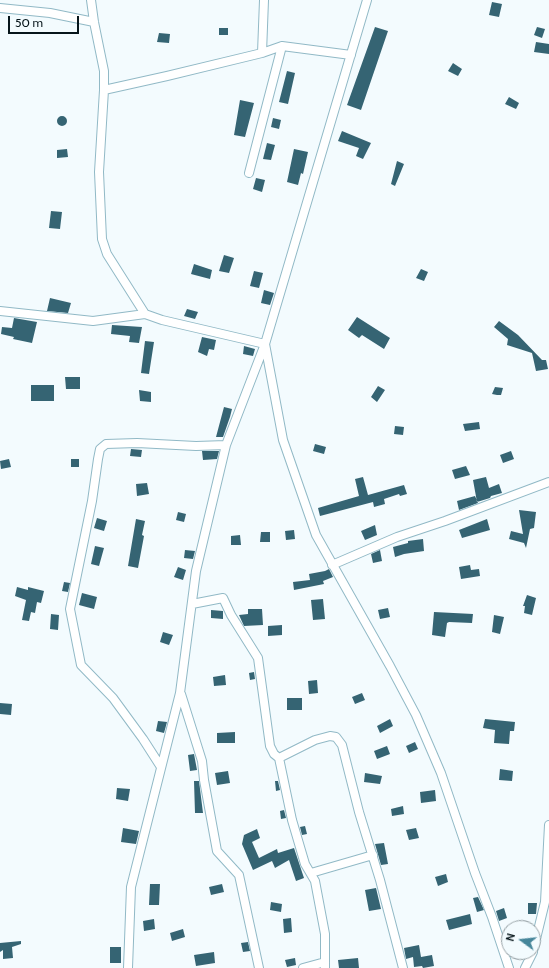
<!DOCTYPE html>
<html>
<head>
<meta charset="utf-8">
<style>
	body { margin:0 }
	#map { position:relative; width:549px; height:968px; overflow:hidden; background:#f3fbfe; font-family:Cabin,sans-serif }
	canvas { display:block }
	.north { position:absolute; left:501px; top:920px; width:40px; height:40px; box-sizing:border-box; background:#f3fbfe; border:1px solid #949fa3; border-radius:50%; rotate:285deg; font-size:11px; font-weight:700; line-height:16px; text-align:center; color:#06151a }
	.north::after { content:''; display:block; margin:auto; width:14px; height:18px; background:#46869a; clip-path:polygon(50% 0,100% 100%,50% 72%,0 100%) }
	.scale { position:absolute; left:8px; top:16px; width:71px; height:18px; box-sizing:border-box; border:2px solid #06151a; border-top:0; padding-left:5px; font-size:12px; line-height:14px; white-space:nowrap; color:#06151a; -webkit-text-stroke:3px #f3fbfe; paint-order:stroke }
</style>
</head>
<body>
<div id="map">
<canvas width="549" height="968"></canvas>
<div class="north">N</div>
<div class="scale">50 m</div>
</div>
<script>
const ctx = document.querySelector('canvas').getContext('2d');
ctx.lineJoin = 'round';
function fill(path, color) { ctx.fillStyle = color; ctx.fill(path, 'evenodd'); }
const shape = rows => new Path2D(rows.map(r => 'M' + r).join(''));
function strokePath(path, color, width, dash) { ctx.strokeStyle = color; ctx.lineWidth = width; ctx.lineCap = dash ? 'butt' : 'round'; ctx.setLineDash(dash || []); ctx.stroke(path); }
fill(shape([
	[492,2,502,4,499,17,489,15],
	[375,27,388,31,361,110,347,105],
	[537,27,545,29,542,38,534,35],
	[219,28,228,28,228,35,219,35],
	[159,33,170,34,169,43,157,42],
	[536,42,549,44,549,54,534,52],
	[453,63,462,69,458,76,448,71],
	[287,71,295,73,288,104,279,102],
	[509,97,519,103,516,109,505,104],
	[240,100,254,103,245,137,234,135],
	'57 121a5 5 0 1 1 10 0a5 5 0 1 1-10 0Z',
	[273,118,281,120,279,129,271,127],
	[342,131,371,143,363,159,356,156,359,148,338,141],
	[267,143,275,145,271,160,263,159],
	[67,149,68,157,57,158,57,150],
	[294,149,308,152,303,174,301,173,298,185,287,182],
	[397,161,404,164,395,186,391,184],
	[256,178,265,180,262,192,253,189],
	[51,211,62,212,60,229,49,228],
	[224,255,234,258,229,273,219,271],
	[194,264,212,270,210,279,191,274],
	[421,269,428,272,424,281,416,278],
	[254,271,263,273,259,288,250,286],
	[264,290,274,293,270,305,261,303],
	[50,298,71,303,68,313,47,311],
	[187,309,198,312,195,319,184,316],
	[357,317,390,338,384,349,362,335,359,338,348,330],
	[14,318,37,322,32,343,13,339,14,337,1,334,2,327,12,328],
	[499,321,518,335,542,360,546,360,548,369,536,371,532,353,507,345,508,339,494,327],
	[112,325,142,327,139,343,129,342,130,336,111,334],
	[202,337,216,340,214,350,209,349,207,356,198,352],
	[145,341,154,342,149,374,141,373],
	[244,346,255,349,253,356,243,354],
	[65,377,80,377,80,389,66,389],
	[31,385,54,385,54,401,31,401],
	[378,386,385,390,377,402,371,397],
	[495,387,503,388,501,395,497,395,492,394],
	[139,390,151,392,151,402,140,401],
	[224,407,232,409,230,417,223,437,216,437],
	[479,422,480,429,465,431,463,424],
	[395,426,404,427,403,435,394,434],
	[315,444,326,447,324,454,313,451],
	[131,449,142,450,141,457,130,456],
	[202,451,219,451,217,459,203,460],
	[511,451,514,459,503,463,500,455],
	[9,459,11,467,1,469,0,461],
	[71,459,79,459,79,467,71,467],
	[466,466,470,475,455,479,452,470],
	[363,477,368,495,404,485,407,494,400,496,399,494,384,499,385,504,374,507,373,502,320,516,318,508,359,496,355,479],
	[486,477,489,488,499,484,502,493,491,496,490,498,477,502,473,480],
	[147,483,149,494,137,496,136,484],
	[475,496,478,503,459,510,457,501],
	[519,510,536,512,534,528,530,529,526,548,524,543,509,539,511,531,523,534],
	[178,512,186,514,184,522,176,520],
	[97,518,107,521,104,531,94,528],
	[136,519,145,521,142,535,144,536,138,568,128,566],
	[487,519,490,530,462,538,459,530],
	[375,525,377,535,365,540,361,531],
	[294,530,295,539,286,540,285,531],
	[261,532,270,532,270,542,260,542],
	[240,535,241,545,231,545,231,536],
	[423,539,424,551,404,554,395,557,393,547,408,543,408,541],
	[95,546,104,548,99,566,91,564],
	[185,550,195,551,193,559,184,558],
	[380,550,382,561,373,563,371,554],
	[470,565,471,570,479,569,480,576,461,579,459,567],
	[178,567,186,570,183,580,174,577],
	[329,569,333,577,323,581,324,584,294,590,293,582,310,580,309,574,325,571],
	[64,582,70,583,68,592,62,591],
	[17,587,28,590,28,587,44,591,41,603,37,602,35,613,31,612,29,621,22,620,26,600,15,596],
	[82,593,97,597,94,609,79,605],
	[527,595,536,598,532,615,524,613,525,606,523,606],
	[323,599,325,619,313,620,311,600],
	[388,608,390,617,380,619,378,610],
	[248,609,262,609,263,625,244,626,239,615,248,614],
	[211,610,223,611,223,619,211,618],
	[434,612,473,614,472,623,449,622,447,623,445,637,432,635],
	[51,614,59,615,58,630,50,629],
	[494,615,504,617,500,634,492,632],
	[282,625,282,635,268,636,268,626],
	[163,632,173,635,169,645,160,642],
	[254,672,255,679,250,680,249,673],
	[225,675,226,685,214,686,213,677],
	[317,680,318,693,309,694,308,681],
	[362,693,365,700,355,704,352,697],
	[287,698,302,698,302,710,287,710],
	[0,703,12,704,11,715,0,714],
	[390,719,393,726,380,733,377,726],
	[485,719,515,722,514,731,510,731,509,744,494,743,495,730,483,728],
	[158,721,167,722,164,733,156,731],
	[235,732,235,743,217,743,217,733],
	[415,742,418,749,409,753,406,746],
	[387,746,390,754,377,759,374,751],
	[194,754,197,770,190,771,188,755],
	[500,769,513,771,512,781,499,780],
	[228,771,230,783,217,785,215,773],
	[365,773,382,776,380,784,364,782],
	[194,781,199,781,203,813,195,813],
	[275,781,278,781,280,790,276,791],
	[117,788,130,789,128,801,116,799],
	[435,790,436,801,421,803,420,792],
	[403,806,404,814,392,816,391,809],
	[284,810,286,818,281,819,280,811],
	[305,826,307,834,302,835,300,827],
	[123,828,139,831,136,844,121,842],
	[416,828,419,838,409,840,406,830],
	[257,829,260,838,252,842,259,858,277,849,278,853,294,848,304,878,296,881,289,860,275,868,272,861,253,870,242,844,244,835],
	[384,843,388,864,381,865,375,844],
	[446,874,448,882,438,886,435,877],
	[150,884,160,884,159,905,149,905],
	[222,884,224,892,211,895,209,887],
	[376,888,381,909,369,911,365,890],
	[478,897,484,910,477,912,473,898],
	[271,902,282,904,281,912,270,910],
	[528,903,537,903,536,914,528,914],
	[504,908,507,918,499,921,496,911],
	[470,914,472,924,449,930,446,920],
	[291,918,292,932,284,933,283,919],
	[154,919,155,929,144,931,143,921],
	[183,929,185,937,172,941,170,933],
	[21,941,21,944,12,947,13,958,3,959,3,950,0,952,0,943],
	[248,942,250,951,243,952,241,943],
	[419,945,421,957,432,955,434,966,423,968,422,966,414,967,413,957,406,959,404,948],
	[110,947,121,947,121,963,110,963],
	[214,952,215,963,196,966,194,955],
	[295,958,296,965,287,967,285,960],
	[358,958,359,968,339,968,338,960]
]), '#356473');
const minor = shape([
	[91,0,94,22,104,71,104,90,99,172,102,239,107,254,145,314],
	[0,8,50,13,94,22],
	[262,53,264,0],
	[104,90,167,76,262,53,282,46,351,55],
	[249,173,282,46],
	[0,311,93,321,145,314,162,320,265,344,283,440,316,535,390,666,416,715,441,773,475,873,492,917,509,968],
	[332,565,397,537,445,521,549,482],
	[192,604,223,598,231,615,258,658,270,746,274,754,279,758,292,820,305,864,315,881,325,934,325,968],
	[181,694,202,761,204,780,217,851,239,875,259,968],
	[279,758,315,740,330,736,336,737,342,745,359,812,380,880,403,968],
	[161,767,143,739,113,698,81,665,70,609,92,501,98,459,100,449,106,444,137,443,196,446,226,445],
	[311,873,373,855],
	[533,951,545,902,549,825],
	[128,968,131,887,180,693,196,571,226,445,265,344,367,0],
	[303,968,325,962],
	[525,968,533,952]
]);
strokePath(minor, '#91b9c6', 10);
strokePath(minor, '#fff', 8);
</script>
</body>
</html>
